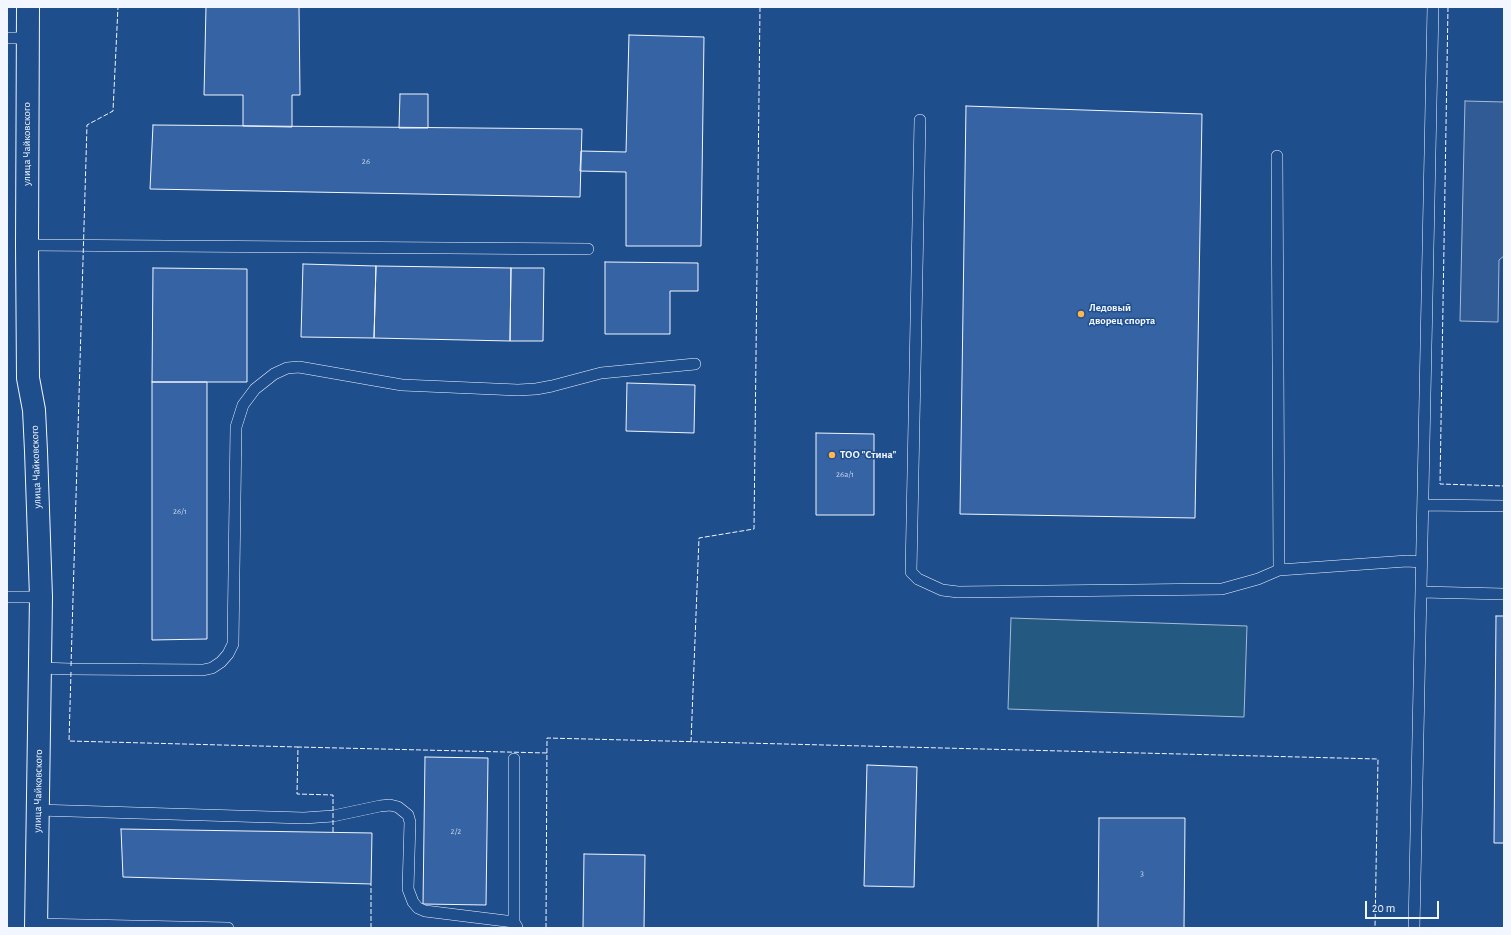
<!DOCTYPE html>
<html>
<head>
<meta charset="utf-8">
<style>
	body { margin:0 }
	#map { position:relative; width:1511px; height:935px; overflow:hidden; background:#1f4e8c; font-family:"Alegreya Sans",sans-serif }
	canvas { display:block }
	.frame { position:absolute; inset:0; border:8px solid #f2f6ff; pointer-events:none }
	.scale { position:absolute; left:1365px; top:901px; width:74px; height:18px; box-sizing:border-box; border:2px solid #f2f6ff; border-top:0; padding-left:5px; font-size:12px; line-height:14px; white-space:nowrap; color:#f2f6ff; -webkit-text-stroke:3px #1f4e8c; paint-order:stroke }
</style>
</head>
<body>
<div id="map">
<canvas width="1511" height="935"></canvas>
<div class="frame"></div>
<div class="scale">20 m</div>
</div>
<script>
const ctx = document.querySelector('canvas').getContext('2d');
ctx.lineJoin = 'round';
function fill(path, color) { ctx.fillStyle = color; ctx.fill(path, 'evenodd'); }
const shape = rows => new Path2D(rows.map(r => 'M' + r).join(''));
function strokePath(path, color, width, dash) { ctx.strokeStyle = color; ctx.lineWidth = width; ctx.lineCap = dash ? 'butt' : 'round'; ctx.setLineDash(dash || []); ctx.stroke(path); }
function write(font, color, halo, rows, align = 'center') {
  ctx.font = font + ' "Alegreya Sans",sans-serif'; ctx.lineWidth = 3; ctx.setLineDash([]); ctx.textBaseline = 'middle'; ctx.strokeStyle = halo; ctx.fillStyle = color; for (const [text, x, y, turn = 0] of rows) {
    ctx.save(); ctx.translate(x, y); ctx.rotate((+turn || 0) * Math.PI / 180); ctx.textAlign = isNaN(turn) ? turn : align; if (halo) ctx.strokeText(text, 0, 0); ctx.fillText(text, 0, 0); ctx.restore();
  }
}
const green = shape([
	[1011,618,1247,626,1244,717,1008,709,1011,618]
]);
fill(green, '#245a82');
strokePath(green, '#a8bbd7', 1);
const parking = shape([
	[1465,101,1504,102,1504,256,1499,260,1498,322,1460,321,1465,101]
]);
fill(parking, '#305b95');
strokePath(parking, '#a8bbd7', 1);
const building = shape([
	[206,7,299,7,300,95,292,95,292,127,243,126,243,95,204,95,206,7],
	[629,35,704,37,701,246,626,246,626,172,580,171,581,151,626,152,629,35],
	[400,94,428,94,428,128,399,128,400,94],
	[966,106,1202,114,1195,518,960,514,966,106],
	[153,125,582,129,580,197,150,189,153,125],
	[605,262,698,263,698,291,670,291,670,334,605,334,605,262],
	[303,264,376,266,374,338,301,337,303,264],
	[376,266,511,268,510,341,374,338,376,266],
	[153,268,247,269,247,382,152,382,153,268],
	[511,268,544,268,543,341,510,341,511,268],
	[152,382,207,382,207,639,152,640,152,382],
	[627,383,695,385,694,433,626,431,627,383],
	[816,433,874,434,874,515,816,515,816,433],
	[1496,616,1504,616,1504,843,1494,843,1496,616],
	[425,757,488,758,486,905,423,904,425,757],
	[867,765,917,767,914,887,864,886,867,765],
	[1099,818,1185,818,1184,928,1098,928,1099,818],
	[121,829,372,833,371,884,123,877,121,829],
	[584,854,645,855,644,928,583,928,584,854]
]);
fill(building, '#3563a3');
strokePath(building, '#f2f6ff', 1);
const lane = shape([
	[7,38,28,38],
	[920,120,911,572,918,579,942,590,958,592,1222,589,1258,579,1279,570,1407,561,1421,562],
	[1277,156,1279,570],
	[27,245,588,249],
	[1423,505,1504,506],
	[1421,592,1504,594],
	[7,597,41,597],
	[39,668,71,669,203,670,212,668,221,662,228,654,233,644,236,427,243,405,255,389,274,374,287,368,299,367,402,385,518,390,536,389,552,386,601,373,695,364],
	[514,759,514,922,517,927],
	[37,810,304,818,333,816,380,806,390,805,398,807,408,815,410,822,408,889,413,902,418,908,425,911,514,922],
	[36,924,228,928],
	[1414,928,1433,7]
]);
const secondary = shape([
	[28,7,27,245,28,378,34,410,36,451,41,597,36,928]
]);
strokePath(lane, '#f2f6ff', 12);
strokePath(secondary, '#f2f6ff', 24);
strokePath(lane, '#1f4e8c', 11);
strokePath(secondary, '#1f4e8c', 22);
strokePath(shape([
	[1448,7,1440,484,1504,486],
	[71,666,87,125,113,111,118,7],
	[71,672,69,741,298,747],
	[691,742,699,538,754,529,760,7],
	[333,832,333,795,297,794,298,747,547,753],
	[371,928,371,884],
	[546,928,547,738,1378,759,1375,928]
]), '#f2f6ff', 1, [5, 2]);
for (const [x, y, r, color] of [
	[1081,314,4,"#ffb74d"],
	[832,455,4,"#ffb74d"]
]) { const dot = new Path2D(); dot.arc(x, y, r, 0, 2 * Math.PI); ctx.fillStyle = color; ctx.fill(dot); strokePath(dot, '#1f4e8c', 1.5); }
write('9px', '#c3d1e8', null, [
	["26",366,161],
	["26а/1",845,474],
	["26/1",180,511],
	["2/2",456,831],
	["3",1142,873]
]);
write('11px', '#f2f6ff', '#1f4e8c', [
	["улица Чайковского",27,144,-90],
	["улица Чайковского",36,467,-92],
	["улица Чайковского",38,791,-89]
]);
write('bold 11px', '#f2f6ff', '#1f4e8c', [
	["Ледовый",1089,308],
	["дворец спорта",1089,321],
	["ТОО \"Стина\"",840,455]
], 'left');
</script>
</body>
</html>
